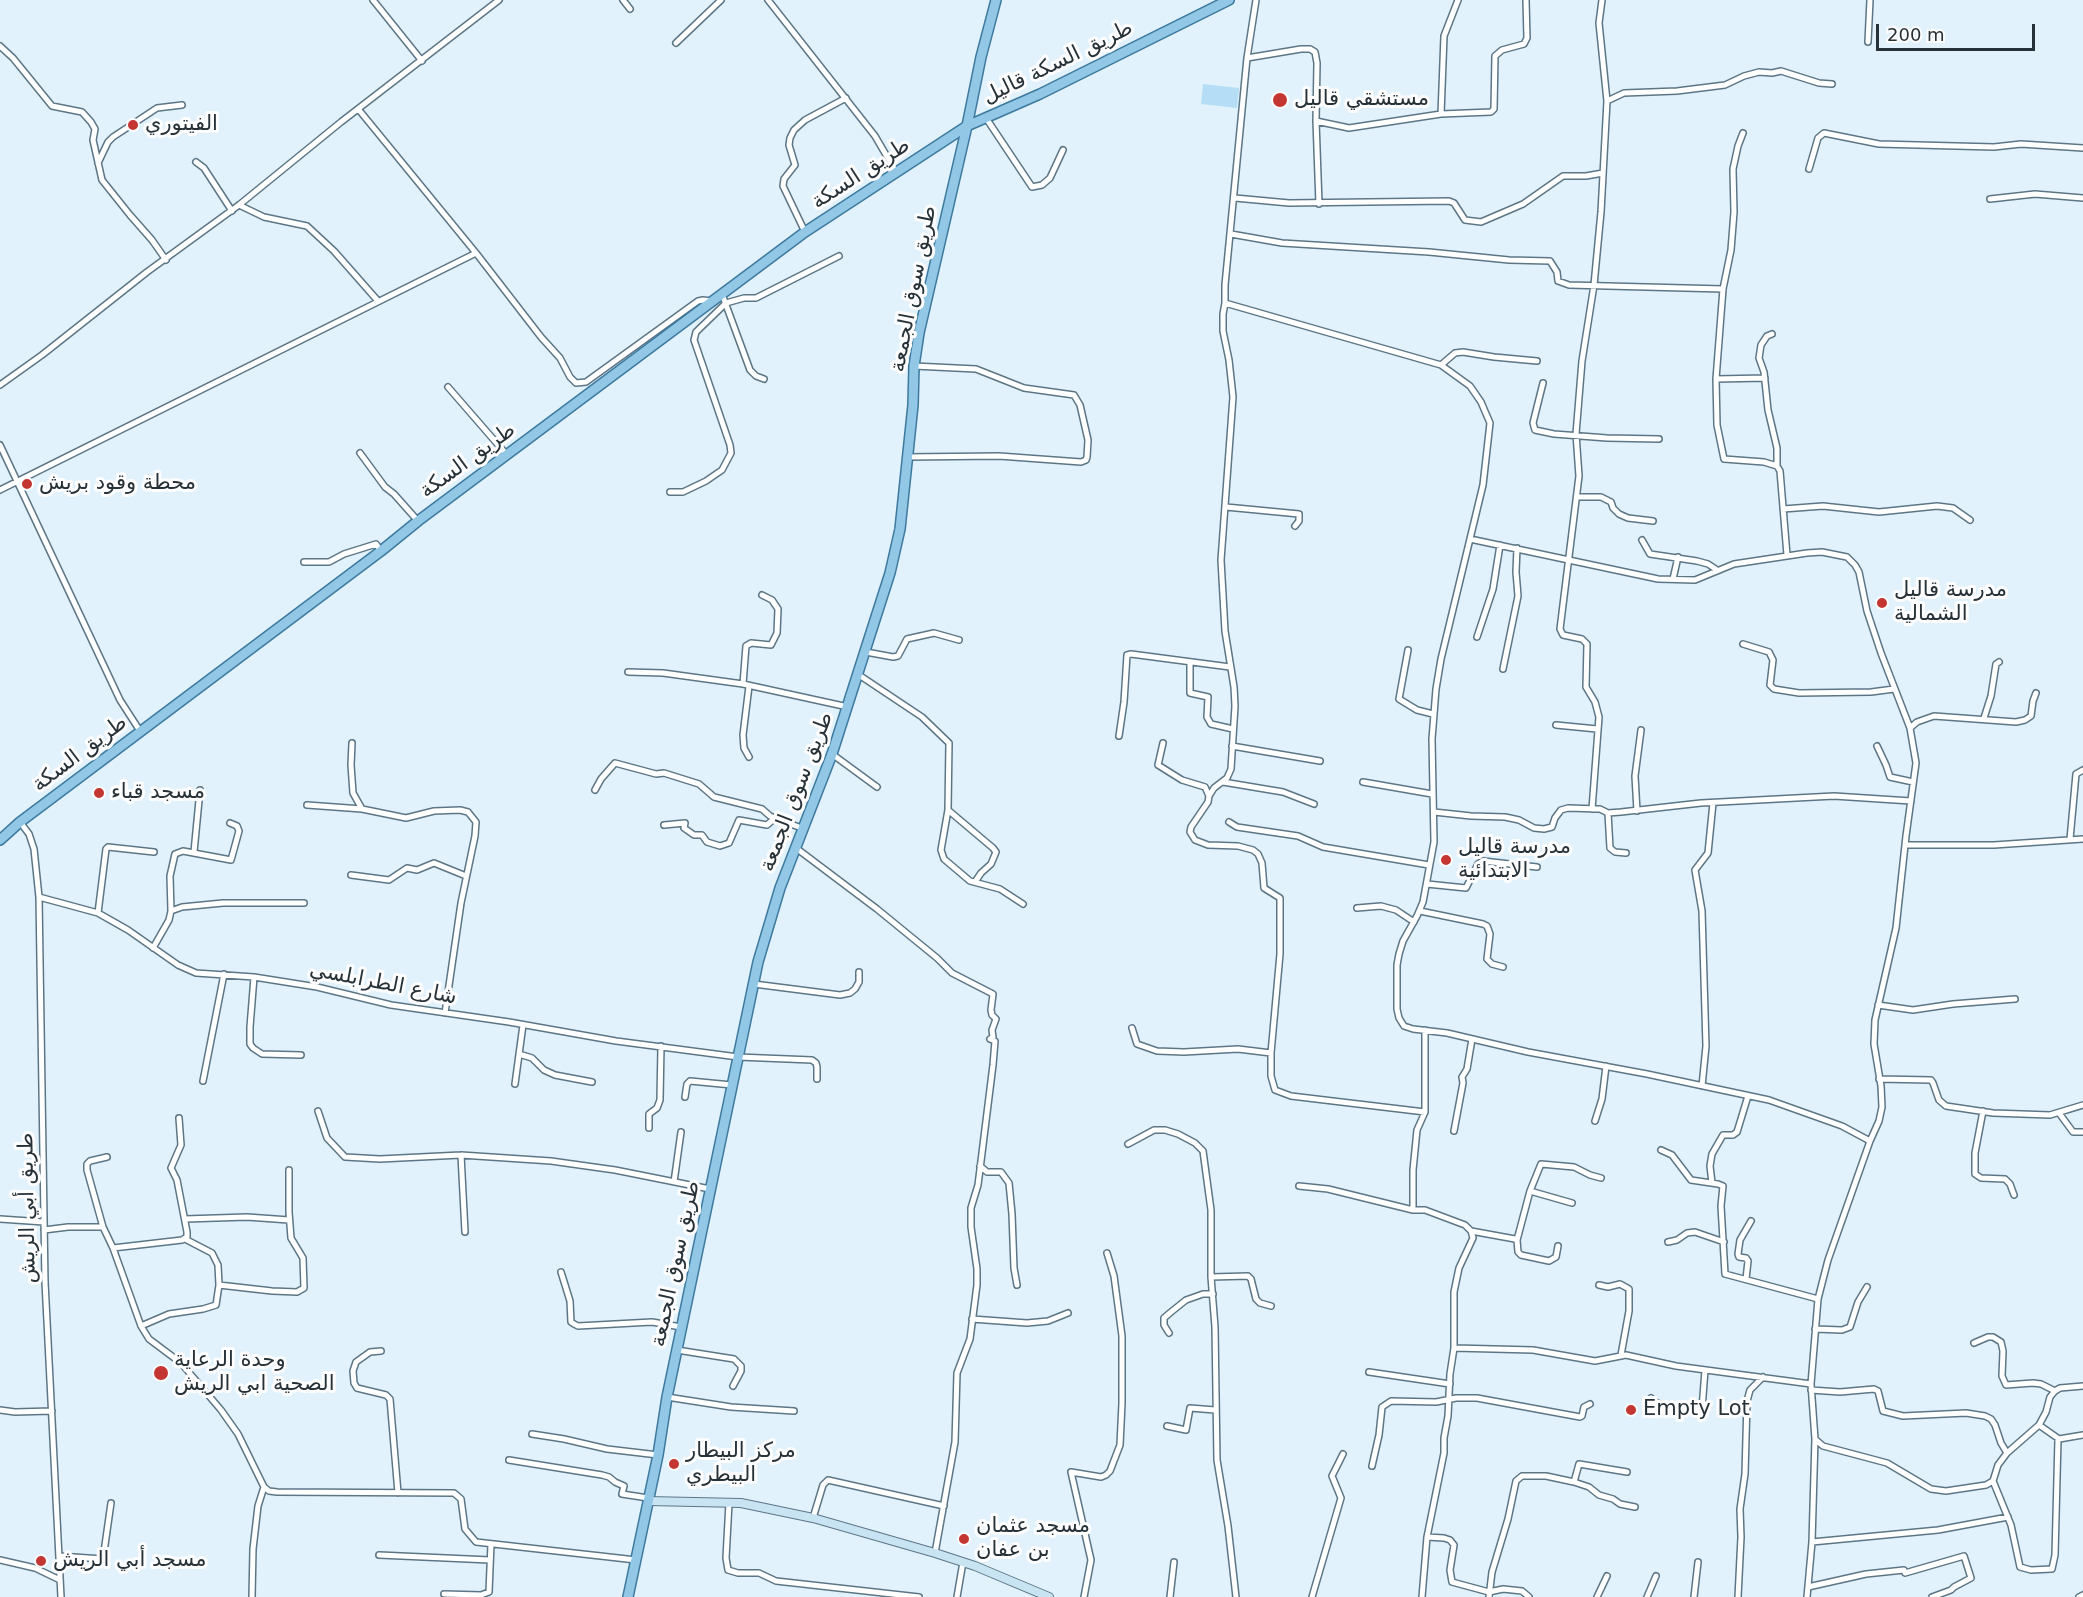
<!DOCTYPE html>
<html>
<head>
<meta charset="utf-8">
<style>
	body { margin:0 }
	#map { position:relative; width:2083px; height:1597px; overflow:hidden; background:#e2f2fd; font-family:"DejaVu Sans",sans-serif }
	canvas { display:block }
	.scale { position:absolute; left:1876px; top:24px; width:159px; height:27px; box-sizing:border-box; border:3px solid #263138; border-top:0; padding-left:8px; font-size:18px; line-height:21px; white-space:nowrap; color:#263138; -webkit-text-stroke:4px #fdfdfd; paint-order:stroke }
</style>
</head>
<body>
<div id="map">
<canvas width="2083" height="1597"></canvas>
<div class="scale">200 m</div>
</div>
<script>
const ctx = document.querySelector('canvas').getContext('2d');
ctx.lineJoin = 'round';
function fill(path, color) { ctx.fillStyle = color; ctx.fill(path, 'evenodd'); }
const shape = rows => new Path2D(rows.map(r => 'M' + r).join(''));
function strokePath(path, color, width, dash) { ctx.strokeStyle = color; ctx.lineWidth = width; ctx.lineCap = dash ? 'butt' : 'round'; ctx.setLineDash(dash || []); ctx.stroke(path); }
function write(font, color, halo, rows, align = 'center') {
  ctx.font = font + ' "DejaVu Sans","Noto Naskh Arabic",sans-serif'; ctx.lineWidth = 6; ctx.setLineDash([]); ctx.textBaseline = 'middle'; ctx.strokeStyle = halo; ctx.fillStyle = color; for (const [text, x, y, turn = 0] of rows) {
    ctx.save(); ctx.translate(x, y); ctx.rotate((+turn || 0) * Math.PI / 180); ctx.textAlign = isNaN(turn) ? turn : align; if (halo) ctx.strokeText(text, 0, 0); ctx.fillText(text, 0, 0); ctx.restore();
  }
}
fill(shape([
	[1203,84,1239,88,1237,108,1201,104]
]), '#b5ddf6');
const street = shape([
	[373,0,422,61],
	[623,0,630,9],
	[768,0,875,136,896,172],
	[1256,0,1247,58,1225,285,1225,303,1441,365,1470,386,1481,402,1490,423,1483,485,1441,659,1436,689,1432,739,1434,842,1423,902,1417,916,1403,941,1399,954,1397,965,1397,1009,1399,1018,1404,1026,1413,1029,1447,1033,1528,1052,1647,1074,1769,1100,1842,1126,1870,1141,1879,1121,1882,1107,1881,1086,1874,1044,1875,1020,1896,928,1906,836,1916,763,1910,728,1881,653,1867,611,1859,572,1855,565,1847,557,1822,552,1807,553,1734,564,1695,580,1658,579,1470,539],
	[1868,42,1870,0],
	[676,43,721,0],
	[0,46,13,58,52,106,82,112,91,122,95,129,93,140,102,180,130,215,152,240,166,260],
	[1247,58,1301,49,1310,49,1315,52,1317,63,1316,121,1349,128,1441,114,1491,112,1494,109,1495,56,1502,50,1524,44,1527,38,1526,0],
	[1607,101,1624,93,1677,91,1725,85,1744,76,1759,72,1772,73,1781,71,1819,83,1832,84],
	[1441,114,1444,36,1458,0],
	[986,118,1032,187,1042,185,1050,178,1063,150],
	[1316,121,1319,204],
	[1743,133,1738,146,1733,169,1734,212,1731,250,1723,289,1716,379,1717,425,1724,459,1764,462,1777,466,1780,471,1787,555],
	[196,162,204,168,232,211],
	[98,163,108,142,113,137,157,108,182,105],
	[1809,169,1818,138,1824,133,1879,144,1994,147,2021,144,2083,148],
	[1235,198,1289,203,1449,201,1454,203,1465,220,1481,222,1523,204,1563,176,1586,176,1603,173],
	[1990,199,2035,194,2083,198],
	[239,205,264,217,307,226,334,251,378,301],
	[805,232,783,186,784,179,795,165,789,145,790,138,794,130,805,120,846,98],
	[1231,234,1282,243,1429,252,1509,260,1550,261,1557,272,1558,281,1569,285,1723,289],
	[476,253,541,337,560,358,570,377,576,383,586,382,698,301,703,300,711,301],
	[722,294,750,370,756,376,764,379],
	[1225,303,1223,314,1223,331,1229,360,1233,397,1221,560,1225,631,1234,687,1235,706,1231,769,1227,778,1214,788,1209,796,1208,802,1191,827,1190,832,1195,840,1208,845,1238,846,1253,850,1258,854,1262,863,1264,888,1280,898,1280,954,1271,1053,1271,1076,1275,1090,1291,1096,1425,1112],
	[1772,334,1767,336,1761,345,1759,358,1764,372,1768,410,1777,448,1777,466],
	[1441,365,1455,353,1463,352,1494,357,1537,361],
	[1716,379,1765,378],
	[1543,383,1533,423,1535,430,1554,434,1607,438,1659,439],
	[0,385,42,355,147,272,239,205,341,122,499,0],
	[448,387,507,455],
	[0,445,120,700,140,731],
	[360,453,385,487,394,494,418,521],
	[907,457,999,456,1081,462,1086,460,1087,457,1088,440,1080,405,1074,395,1024,388,976,369,914,366],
	[0,490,476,253,359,110],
	[670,492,683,492,706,481,722,470,731,453,730,445,694,340,696,332,726,303,744,298,756,298,839,256],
	[1577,497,1601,497,1611,502,1613,508,1619,514,1628,518,1653,521],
	[1226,507,1299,514,1299,521,1295,526],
	[1783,509,1823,506,1879,512,1937,506,1953,508,1970,520],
	[1642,540,1650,554,1697,561,1708,564,1717,570],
	[304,562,329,562,344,554,376,544,381,551],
	[1673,579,1678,557],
	[1477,637,1493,589,1500,545],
	[1743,644,1769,652,1773,660,1770,685,1774,689,1799,693,1871,692,1894,689],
	[1408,650,1399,699,1417,710,1433,714],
	[866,652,893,657,898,656,907,639,934,633,959,640],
	[1190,662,1190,693,1208,697,1207,717,1211,724,1233,729],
	[1503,669,1518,596,1516,572,1517,548],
	[628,672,663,673,743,684,848,707],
	[859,675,922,717,949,743,948,810,941,850,944,859,970,881,1000,889,1023,904],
	[743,684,746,646,751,643,771,645,777,633,778,609,772,600,762,595],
	[749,686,743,735,744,748,749,757],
	[1984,718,1991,696,1996,664,1999,662],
	[1556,725,1597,729],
	[1910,728,1917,722,1934,716,2016,722,2025,720,2031,716,2033,701,2036,693],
	[1119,736,1124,702,1127,655,1131,654,1230,667],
	[352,743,351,765,353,793,362,809,406,818,434,811,460,810,468,812,476,822,475,836,461,903,445,1013],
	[1163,743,1158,765,1182,780,1205,787,1209,796],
	[1232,746,1320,761],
	[1877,746,1886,765,1890,777,1913,782],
	[832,754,877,787],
	[1223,782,1283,792,1314,804],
	[1363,782,1432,794],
	[595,790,601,779,615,763,656,774,664,773,699,784,714,797,762,809,770,816,804,829],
	[307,805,362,809],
	[1592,809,1599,717,1595,702,1586,687,1587,644,1582,639,1563,635,1560,629,1579,476,1576,434,1582,361,1594,285,1601,212,1607,101,1599,23,1602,0],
	[948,810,993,848,996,852,991,864,981,873,975,882],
	[1637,811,1635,776,1641,730],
	[1434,812,1471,816,1505,817,1519,820,1534,828,1544,829,1552,827,1555,818,1561,810,1568,808,1600,809,1608,813,1621,812,1701,803,1834,796,1911,801],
	[1608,813,1610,848,1615,852,1626,853],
	[20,822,29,834,34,849,39,897,45,1282,61,1597],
	[1229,822,1237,827,1298,836,1323,847,1429,865],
	[664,825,685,823,684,828,694,835,702,835,707,842,720,846,729,843,739,820,767,825,775,818],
	[2070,839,2076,774,2083,770],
	[1905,845,1994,845,2083,839],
	[796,848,877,909,937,958,952,973,993,994,991,1010,992,1015,996,1019,992,1030,993,1037,990,1039,995,1041,993,1065,978,1185,971,1208,971,1227,977,1269,977,1285,970,1339,957,1373,955,1442,935,1553],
	[194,852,200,790],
	[351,875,389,880,407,868,417,870,434,863,466,876],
	[1427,884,1466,888,1478,864,1483,861,1537,867],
	[39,897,98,913,128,930,178,965,196,973,254,977,317,987,391,1005,509,1022,616,1041,738,1057,812,1060,816,1063,817,1067,817,1079],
	[1357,908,1381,906,1396,910,1414,922],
	[171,911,182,907,223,903,304,903],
	[1420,911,1483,924,1487,926,1490,934,1487,959,1492,964,1503,967],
	[98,913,106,849,108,847,154,852],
	[153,948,169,920,171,911,170,876,175,854,183,851,231,860,239,831,237,826,230,823],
	[254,977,250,1027,250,1044,253,1048,262,1054,301,1055],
	[754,984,840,995,850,993,855,989,859,982,859,972],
	[1878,1005,1913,1010,1953,1004,2015,999],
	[1132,1028,1137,1044,1157,1051,1184,1052,1238,1049,1271,1053],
	[519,1054,532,1058,544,1070,555,1075,592,1082],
	[1879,1079,1931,1080,1933,1083,1939,1100,1946,1106,1993,1113,2050,1115,2083,1105],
	[203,1081,224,974],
	[515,1084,523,1025],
	[1702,1086,1706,1046,1702,911,1695,870,1708,853,1713,803],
	[685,1097,687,1084,690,1081,732,1085],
	[318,1111,327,1138,345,1157,380,1159,461,1155,551,1161,615,1170,710,1189],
	[1983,1111,1975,1153,1975,1174,1981,1178,2005,1179,2010,1184,2014,1195],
	[2059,1113,2073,1132,2083,1132],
	[1595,1121,1602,1099,1606,1066],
	[649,1128,649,1114,657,1108,660,1100,661,1046],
	[1454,1131,1463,1083,1462,1077,1467,1069,1472,1039],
	[1128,1144,1154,1130,1165,1130,1178,1134,1195,1143,1203,1151,1211,1210,1211,1277,1215,1327,1217,1460,1228,1526,1236,1597],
	[1661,1150,1672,1155,1691,1180,1718,1184,1723,1186,1721,1206,1725,1274,1818,1299],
	[461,1155,465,1232],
	[107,1157,90,1161,87,1164,87,1170,103,1227,113,1248,141,1326,149,1339,181,1363,221,1410,238,1434,264,1487,269,1491,277,1492,454,1493,461,1499,465,1529,476,1542,636,1560],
	[980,1166,987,1172,1001,1172,1009,1183,1012,1214,1014,1268,1017,1285],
	[674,1182,681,1132],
	[1712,1183,1710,1166,1712,1154,1723,1135,1733,1135,1737,1132,1748,1096],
	[1299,1186,1328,1189,1413,1210],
	[1530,1191,1572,1203],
	[0,1219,44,1222],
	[185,1219,247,1217,289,1220],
	[44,1230,68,1227,103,1227],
	[1471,1231,1515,1239,1517,1240,1518,1252,1521,1255,1549,1261,1556,1257,1558,1246],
	[1517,1240,1530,1191,1541,1164,1574,1167,1590,1175,1601,1178],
	[1668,1242,1677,1240,1687,1233,1695,1232,1724,1242],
	[113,1248,182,1240,187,1237,187,1232,177,1180,171,1168,181,1145,179,1118],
	[561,1272,570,1301,571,1322,574,1324,578,1326,652,1322,681,1327],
	[1211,1277,1248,1276,1251,1279,1256,1299,1260,1303,1271,1306],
	[1746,1279,1748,1261,1746,1258,1739,1257,1738,1254,1740,1240,1751,1221],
	[219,1285,272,1291,297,1292,304,1288,303,1258,291,1238,289,1212,289,1170],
	[1599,1285,1608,1287,1620,1284,1629,1289,1629,1311,1621,1355],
	[972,1319,1027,1323,1048,1321,1068,1313],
	[141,1326,169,1314,203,1309,216,1305,219,1285,218,1265,212,1253,185,1239],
	[1815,1329,1842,1330,1850,1327,1858,1302,1867,1287],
	[1169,1333,1164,1325,1164,1318,1171,1312,1186,1300,1203,1294,1213,1294],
	[1974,1343,1988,1337,1993,1337,2001,1342,2003,1351,2002,1376,2006,1385,2033,1383,2041,1384,2055,1391],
	[1454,1348,1533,1350,1595,1361,1626,1355,1676,1366,1811,1384],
	[677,1350,734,1359,741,1366,741,1371,733,1386],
	[381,1351,370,1352,356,1362,353,1371,354,1383,357,1388,386,1395,390,1399,398,1493],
	[1369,1372,1450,1384],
	[1811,1390,1840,1392,1874,1389,1878,1391,1883,1411,1903,1416,1966,1413,1985,1416,1991,1419,1995,1425,2001,1443,2007,1453],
	[667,1397,731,1407,794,1411],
	[1651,1398,1657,1403,1663,1405,1698,1410,1702,1409,1705,1370],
	[0,1410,15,1412,52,1411],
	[2039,1425,2059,1439,2083,1435],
	[1167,1426,1186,1430,1190,1408,1215,1410],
	[532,1434,564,1439,607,1449,658,1455],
	[1816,1440,1823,1446,1887,1463,1931,1489,1946,1491,1986,1485,1993,1481,1998,1465,2007,1453,2039,1425,2046,1412,2050,1397,2055,1391,2060,1388,2083,1386],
	[509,1460,602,1475,609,1477,615,1482,624,1486,622,1494,648,1498],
	[1372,1466,1379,1435,1382,1407,1391,1401,1436,1402,1456,1398,1477,1398,1580,1417,1582,1416,1584,1407,1590,1404],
	[1993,1481,2011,1525,2020,1567,2031,1570,2052,1569,2055,1555,2058,1439],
	[1574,1482,1579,1464,1627,1472],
	[729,1503,726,1558,728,1570,738,1573,759,1573,776,1581,919,1597],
	[813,1518,823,1485,828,1480,944,1506],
	[1427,1537,1444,1538,1450,1540,1454,1545,1450,1570,1452,1582,1489,1592,1503,1589,1522,1591,1529,1597],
	[1812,1542,1938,1530,2008,1517],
	[379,1555,490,1560],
	[59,1556,103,1559,111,1503],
	[0,1560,35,1568,60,1580],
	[1808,1587,1866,1574,1904,1570,1905,1573,1964,1556,1971,1578,1954,1587,1951,1590,1932,1597],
	[444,1594,481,1595,489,1592,491,1544],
	[252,1597,253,1549,258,1506,264,1487],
	[957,1597,963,1562],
	[1084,1597,1091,1560,1071,1472,1101,1477,1106,1475,1110,1471,1120,1445,1122,1403,1122,1336,1114,1276,1107,1253],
	[1170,1597,1174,1562],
	[1312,1597,1341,1498,1332,1476,1343,1454],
	[1422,1597,1427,1537,1444,1453,1444,1438,1448,1416,1450,1374,1454,1348,1454,1292,1459,1268,1473,1238,1471,1231,1465,1225,1425,1210,1413,1210,1413,1170,1417,1130,1425,1112,1425,1030],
	[1489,1597,1492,1572,1508,1519,1516,1481,1522,1476,1546,1476,1574,1482,1589,1487,1599,1495,1613,1499,1620,1504,1635,1507],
	[1597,1597,1607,1576],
	[1647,1597,1656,1576],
	[1694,1597,1698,1562],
	[1738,1597,1741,1537,1740,1509,1745,1474,1747,1401,1750,1390,1763,1377],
	[1807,1597,1812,1542,1815,1439,1811,1384,1818,1299,1828,1260,1870,1141],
	[2079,1597,2083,1595]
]);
const secondary = shape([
	[648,1501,741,1503,813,1518,935,1553,975,1566,1049,1597]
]);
const primary = shape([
	[0,840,20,822,381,551,418,521,805,232,967,126,1040,94,1229,0],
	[628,1597,658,1455,667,1397,758,962,780,888,832,754,890,573,900,529,913,405,914,366,919,333,967,126,981,57,996,0]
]);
strokePath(street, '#5d7686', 8);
strokePath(secondary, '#5d7686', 10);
strokePath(primary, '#3d7a9e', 12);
strokePath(street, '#fff', 5);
strokePath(secondary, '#c8e3f2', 8);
strokePath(primary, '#92c7e6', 9);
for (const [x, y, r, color] of [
	[1280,100,8,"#c43632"],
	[133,125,6,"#c43632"],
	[27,484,6,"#c43632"],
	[1882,603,6,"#c43632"],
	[99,793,6,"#c43632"],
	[1446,860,6,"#c43632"],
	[161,1373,8,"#c43632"],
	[1631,1410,6,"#c43632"],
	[674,1464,6,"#c43632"],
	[964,1539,6,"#c43632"],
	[41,1561,6,"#c43632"]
]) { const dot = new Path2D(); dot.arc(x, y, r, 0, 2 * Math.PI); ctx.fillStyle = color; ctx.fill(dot); strokePath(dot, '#fdfdfd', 2); }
write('21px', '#263138', '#fdfdfd', [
	["طريق السكة قاليل",1058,63,-26],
	["طريق السكة",861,174,-33],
	["طريق سوق الجمعة",914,289,-79],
	["طريق السكة",468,461,-36],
	["طريق السكة",80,754,-37],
	["طريق سوق الجمعة",797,792,-69],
	["شارع الطرابلسي",383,984,11],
	["طريق أبي الريش",28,1208,-91],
	["طريق سوق الجمعة",676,1264,-78]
]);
write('21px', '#263138', '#fdfdfd', [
	["مستشقي قاليل",1294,100],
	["الفيتوري",145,125],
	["محطة وقود بريش",39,484],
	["مدرسة قاليل",1894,591],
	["الشمالية",1894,615],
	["مسجد قباء",111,793],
	["مدرسة قاليل",1458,848],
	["الابتدائية",1458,872],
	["وحدة الرعاية",174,1361],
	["الصحية ابي الريش",174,1385],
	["Empty Lot",1643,1410],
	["مركز البيطار",686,1452],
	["البيطري",686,1476],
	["مسجد عثمان",976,1527],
	["بن عفان",976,1551],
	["مسجد أبي الريش",53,1561]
], 'left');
</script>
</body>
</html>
